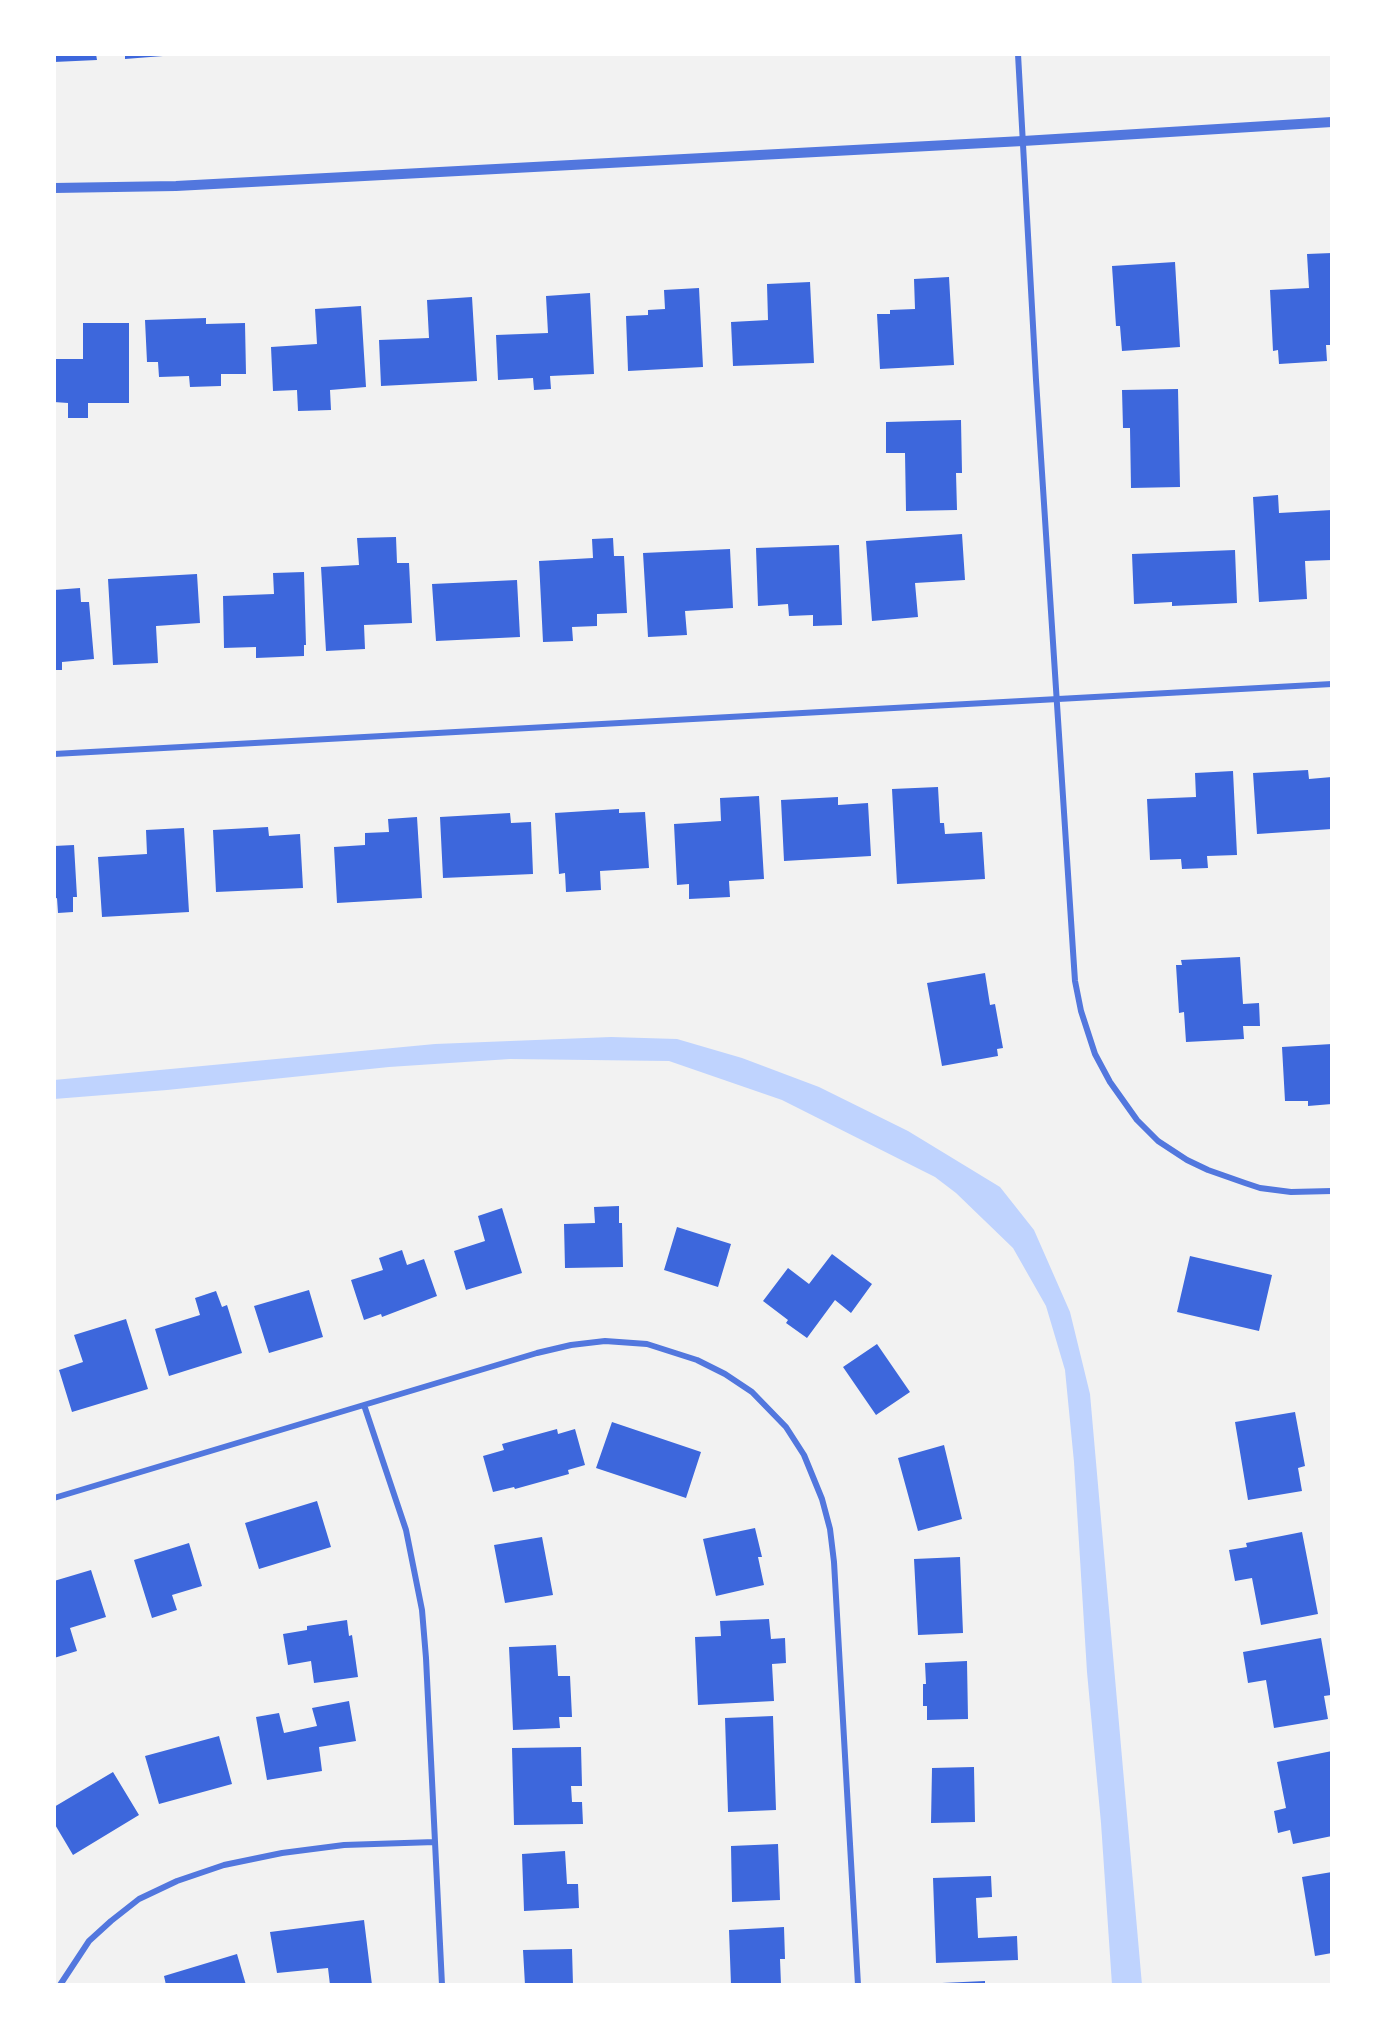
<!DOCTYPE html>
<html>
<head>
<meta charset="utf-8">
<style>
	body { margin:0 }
	#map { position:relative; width:1386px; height:2039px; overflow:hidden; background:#f2f2f2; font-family:"Public Sans",sans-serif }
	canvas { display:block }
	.frame { position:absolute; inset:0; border:56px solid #fff; pointer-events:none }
</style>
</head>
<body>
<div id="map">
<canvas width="1386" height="2039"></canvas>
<div class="frame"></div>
</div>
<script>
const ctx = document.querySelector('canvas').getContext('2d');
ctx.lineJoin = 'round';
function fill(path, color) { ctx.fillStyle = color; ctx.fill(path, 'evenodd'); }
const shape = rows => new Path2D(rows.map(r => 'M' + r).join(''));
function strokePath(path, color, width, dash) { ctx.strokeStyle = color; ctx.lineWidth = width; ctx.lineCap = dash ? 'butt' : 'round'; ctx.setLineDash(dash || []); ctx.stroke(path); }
fill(shape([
	[611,1037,677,1039,742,1058,819,1087,908,1131,1000,1187,1034,1230,1070,1312,1090,1394,1142,1985,1112,1985,1101,1823,1087,1672,1074,1462,1065,1370,1046,1306,1013,1248,956,1193,935,1177,782,1100,669,1061,510,1059,389,1067,167,1090,54,1099,54,1080,435,1044]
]), '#bfd3fe');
fill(shape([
	[54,54,96,54,97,60,54,62],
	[125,54,163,54,163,56,125,59],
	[1332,253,1332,345,1326,345,1327,361,1279,364,1278,350,1273,351,1270,290,1309,288,1307,254],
	[1175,262,1180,347,1122,351,1120,326,1116,326,1112,266],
	[949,277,954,365,880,369,877,314,890,314,890,310,915,309,914,279],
	[810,282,814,363,733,366,731,322,768,320,767,284],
	[699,288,703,367,628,371,626,316,648,315,648,310,665,309,664,290],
	[590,293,594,374,550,376,551,389,534,390,533,378,498,380,496,335,548,333,546,296],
	[472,297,477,381,381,386,379,340,429,338,427,300],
	[361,306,366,387,330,390,331,410,298,411,297,390,273,391,271,347,317,344,315,309],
	[206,318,206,324,245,323,246,374,221,374,221,386,190,387,189,376,159,377,158,362,147,362,145,320],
	[83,323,129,323,129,403,88,403,88,418,68,418,68,403,54,402,54,359,83,359],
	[1178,389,1180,487,1131,488,1130,428,1123,428,1122,390],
	[961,420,962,473,956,473,957,510,906,511,905,453,886,453,886,422],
	[1278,495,1279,513,1332,510,1332,560,1305,561,1307,599,1259,602,1253,497],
	[962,534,965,580,915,583,918,617,872,621,866,541],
	[396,537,397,563,409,563,412,623,364,625,365,649,326,651,321,567,359,565,357,538],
	[613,538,614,556,624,556,627,613,597,614,597,626,572,627,573,641,543,642,539,561,593,558,592,539],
	[839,545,842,625,813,626,813,615,789,616,788,604,758,606,756,548],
	[730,549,733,608,685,611,687,635,648,637,643,553],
	[1235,550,1237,603,1172,606,1172,602,1134,604,1132,554],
	[304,572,306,645,304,645,304,656,256,658,256,647,224,648,223,596,274,594,273,573],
	[197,574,200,623,156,626,158,663,113,665,108,579],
	[517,580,520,637,436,641,432,584],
	[80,588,81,602,89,602,94,659,62,662,62,670,54,670,54,590],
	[1308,770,1309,779,1332,777,1332,829,1257,834,1253,773],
	[1233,771,1237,855,1207,856,1208,868,1182,869,1181,859,1150,860,1147,799,1196,797,1195,773],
	[938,787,940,823,944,823,945,834,982,832,985,879,897,884,892,789],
	[759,796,764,879,729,881,730,897,689,899,689,884,677,885,674,824,721,821,720,798],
	[838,797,838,805,868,803,871,856,784,861,781,800],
	[619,809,619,813,645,812,649,868,600,871,601,890,566,892,565,873,559,874,555,813],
	[510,813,511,823,531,822,533,874,443,878,440,817],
	[417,817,422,898,337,903,334,847,365,845,365,833,389,832,388,819],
	[268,827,269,836,300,834,303,888,216,892,213,830],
	[184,828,189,912,102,917,98,857,147,854,146,830],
	[74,845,77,897,73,897,73,912,58,913,57,898,54,899,54,846],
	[1240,957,1243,1004,1259,1003,1260,1026,1243,1026,1244,1039,1186,1042,1184,1012,1179,1013,1176,965,1182,965,1181,960],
	[985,973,990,1005,995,1004,1003,1048,997,1049,998,1056,942,1066,927,983],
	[1332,1044,1332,1104,1308,1106,1308,1101,1285,1101,1282,1047],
	[619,1206,619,1223,622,1223,623,1267,565,1268,564,1224,595,1223,594,1207],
	[502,1208,522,1273,466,1290,454,1251,485,1241,478,1216],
	[677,1227,731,1244,718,1287,664,1270],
	[402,1250,407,1265,424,1259,437,1296,382,1317,381,1314,364,1320,351,1280,383,1270,379,1258],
	[832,1254,872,1284,851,1313,835,1300,807,1338,786,1323,788,1320,763,1301,788,1268,809,1284],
	[1190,1256,1272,1275,1259,1331,1177,1312],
	[309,1290,323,1337,269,1353,254,1306],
	[216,1291,222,1307,227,1305,242,1353,169,1376,155,1329,200,1315,195,1298],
	[126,1319,148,1389,72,1412,59,1370,83,1362,74,1335],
	[877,1344,910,1392,876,1415,843,1367],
	[1295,1412,1305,1466,1298,1468,1302,1491,1248,1500,1235,1422],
	[612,1422,701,1452,686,1498,596,1468],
	[557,1429,558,1434,575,1429,585,1465,568,1470,569,1474,515,1489,514,1487,493,1492,483,1456,504,1450,502,1444],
	[944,1445,962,1519,918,1531,898,1458],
	[317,1501,331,1547,259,1569,245,1523],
	[755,1528,762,1557,758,1557,764,1585,716,1596,703,1539],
	[1302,1532,1318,1614,1261,1625,1252,1578,1235,1581,1229,1550,1247,1547,1246,1543],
	[542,1537,553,1595,505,1603,494,1545],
	[189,1543,202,1586,172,1595,177,1610,152,1618,134,1560],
	[960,1557,963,1633,918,1635,914,1559],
	[91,1570,106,1617,70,1628,77,1651,54,1658,54,1581],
	[769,1619,771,1639,785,1638,786,1663,772,1664,774,1701,698,1705,695,1637,721,1636,720,1621],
	[347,1620,349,1636,352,1635,358,1677,314,1683,311,1661,288,1665,283,1634,307,1630,307,1626],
	[1321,1638,1331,1695,1324,1696,1328,1719,1274,1728,1266,1680,1248,1683,1243,1652],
	[556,1645,558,1676,570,1676,572,1717,559,1717,560,1728,513,1730,509,1647],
	[967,1661,968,1719,927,1720,927,1706,923,1706,923,1684,926,1684,925,1663],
	[349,1701,356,1741,319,1747,322,1771,267,1780,256,1717,279,1713,284,1733,317,1726,312,1708],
	[773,1716,776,1810,728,1812,725,1718],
	[219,1736,232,1784,159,1804,145,1756],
	[581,1747,582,1786,571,1786,572,1802,582,1802,583,1824,514,1825,512,1748],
	[1332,1751,1332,1836,1293,1844,1290,1830,1278,1833,1274,1811,1286,1808,1277,1762],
	[974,1767,975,1822,931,1823,932,1768],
	[113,1772,139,1815,73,1855,54,1823,54,1807],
	[778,1844,780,1900,732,1902,731,1846],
	[565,1851,567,1884,578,1884,579,1908,524,1911,522,1854],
	[1332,1872,1332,1953,1315,1956,1302,1877],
	[991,1876,992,1897,976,1898,978,1938,1017,1936,1018,1960,936,1963,933,1878],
	[364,1920,372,1985,330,1985,328,1968,277,1973,270,1932],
	[784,1927,785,1959,780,1959,781,1985,731,1985,729,1930],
	[572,1949,573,1985,525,1985,523,1950],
	[237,1954,246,1985,166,1985,164,1976],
	[985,1981,985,1985,942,1985,942,1983]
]), '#3d67dc');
strokePath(shape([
	[1018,54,1036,380,1073,951,1075,981,1081,1011,1095,1054,1110,1082,1137,1120,1158,1141,1187,1160,1208,1170,1245,1183,1260,1188,1291,1192,1332,1191],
	[54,754,1332,684],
	[364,1405,406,1530,422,1610,426,1658,442,1985],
	[54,1498,537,1353,571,1345,605,1341,647,1344,697,1360,725,1374,752,1392,786,1427,804,1455,822,1499,830,1529,834,1562,858,1985],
	[60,1985,89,1941,111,1921,139,1899,177,1881,224,1865,282,1853,344,1845,435,1842]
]), '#5277de', 6);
strokePath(shape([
	[54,188,176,186,1023,141,1332,122]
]), '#5277de', 10);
</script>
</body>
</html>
